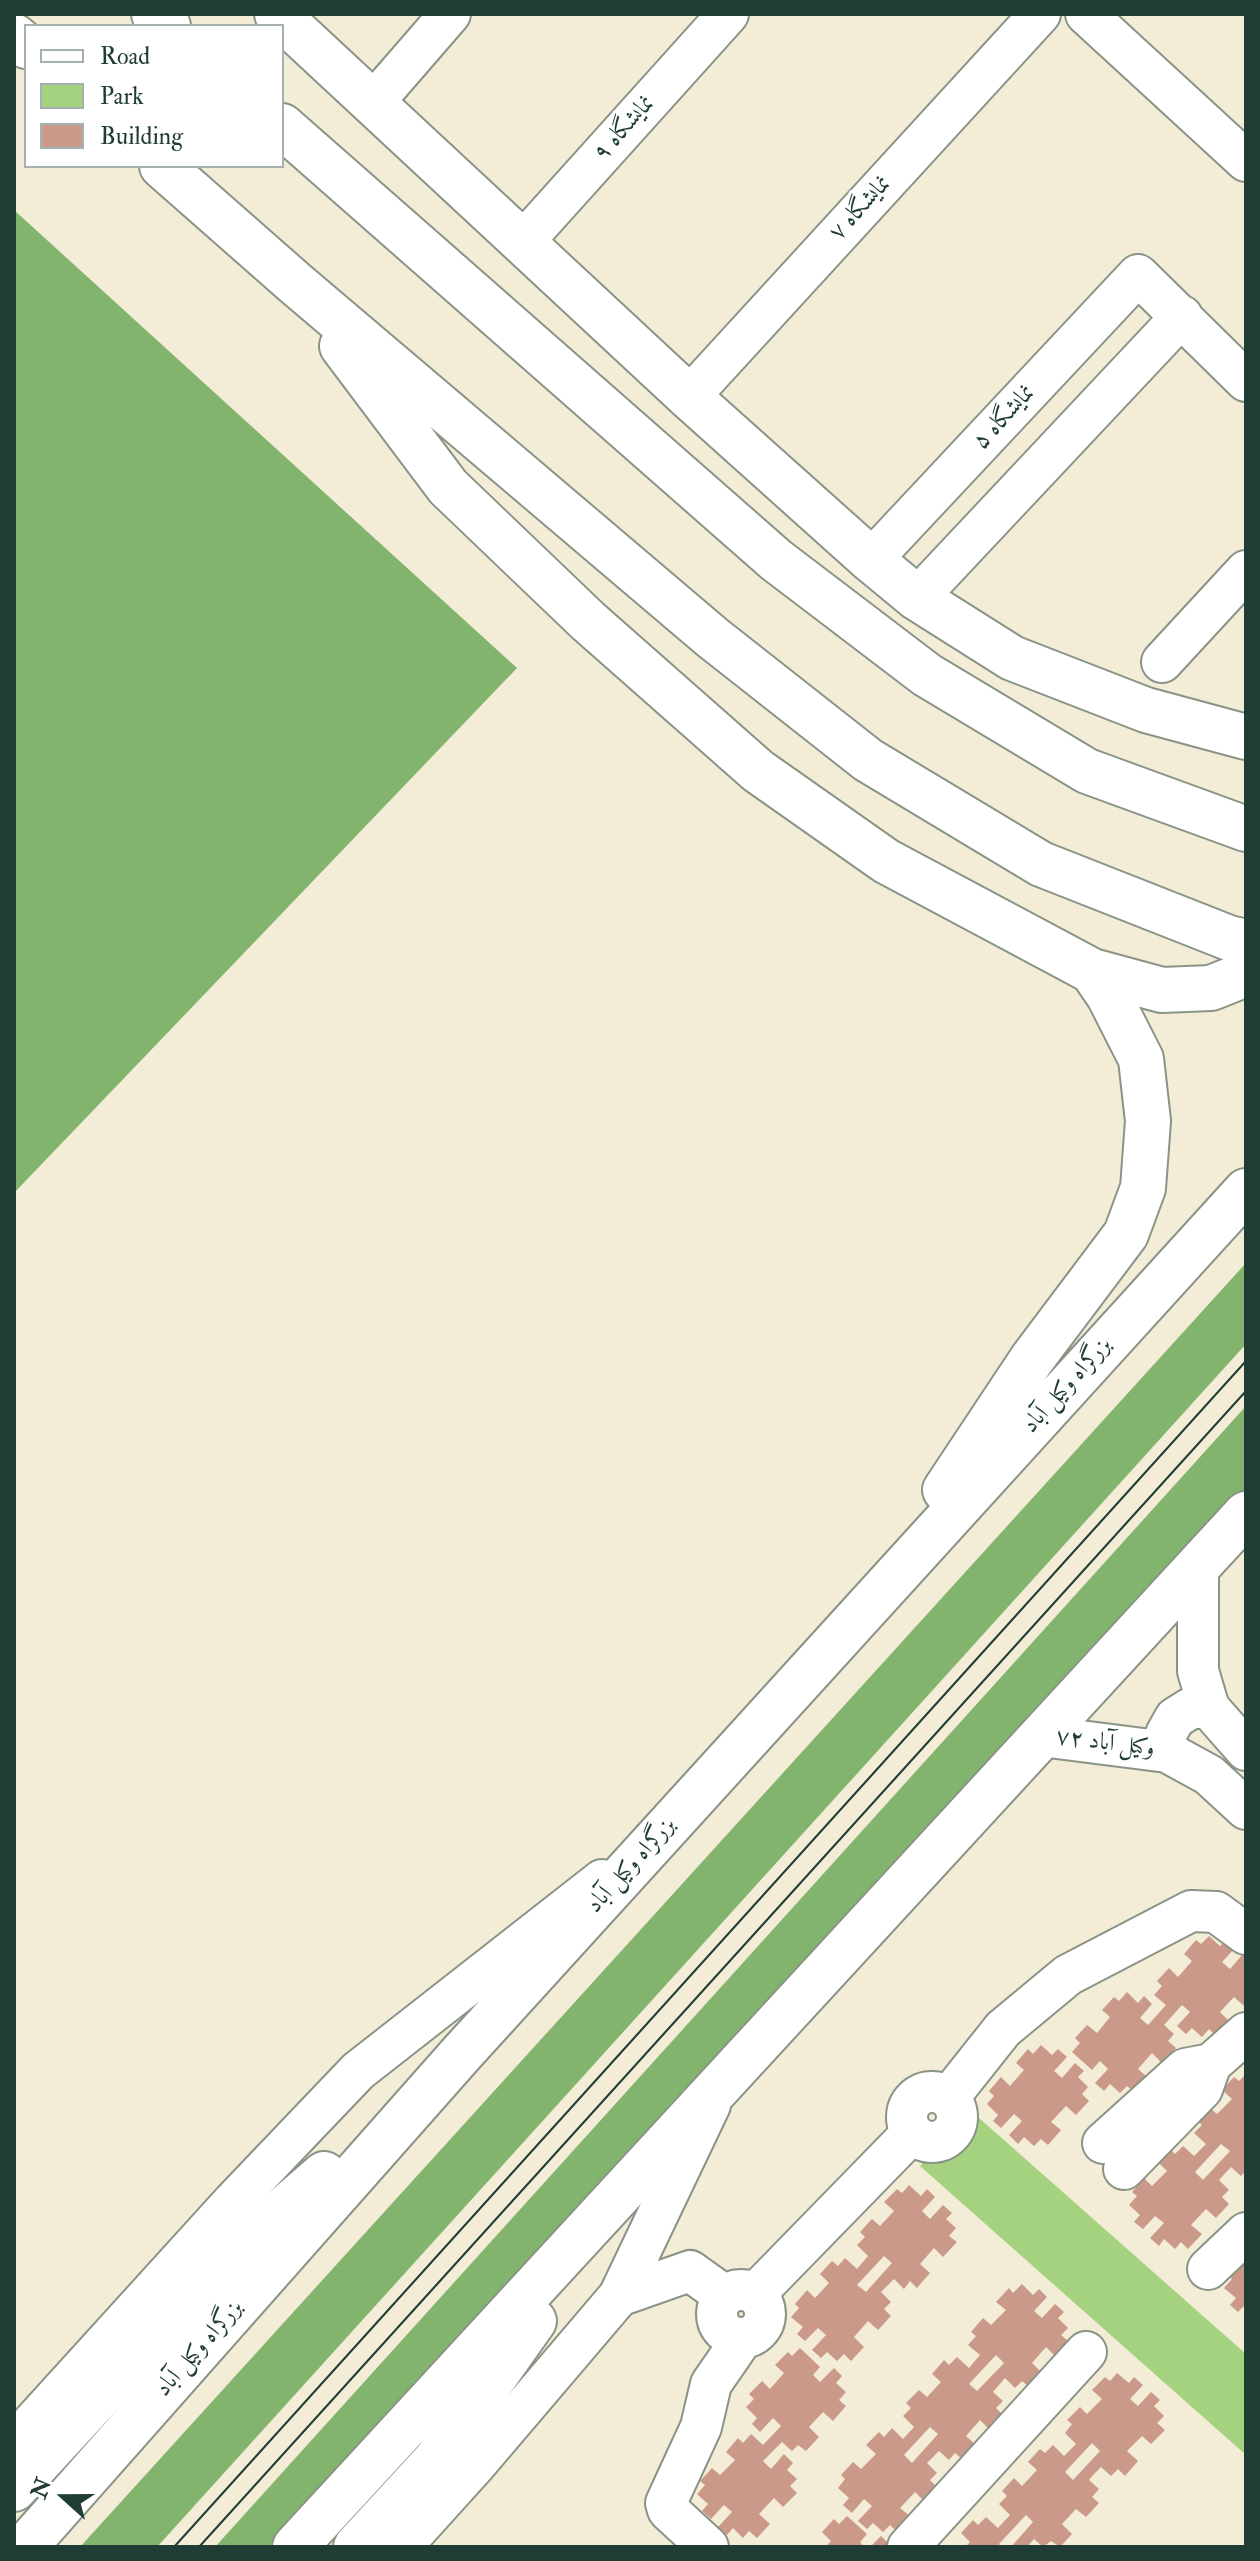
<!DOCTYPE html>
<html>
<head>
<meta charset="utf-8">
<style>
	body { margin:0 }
	#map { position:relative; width:1260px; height:2561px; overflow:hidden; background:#f3ecd7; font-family:"IM FELL Double Pica",serif }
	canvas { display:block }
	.frame { position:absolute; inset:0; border:16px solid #1f3d34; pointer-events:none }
	.legend { position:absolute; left:24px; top:24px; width:260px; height:144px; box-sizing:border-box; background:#fff; border:2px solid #a5b1ae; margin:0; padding:10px 14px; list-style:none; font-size:24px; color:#1f3d34 }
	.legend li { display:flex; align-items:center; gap:16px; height:40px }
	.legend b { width:40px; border:2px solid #a5b1ae }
	.north { position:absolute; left:24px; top:2457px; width:80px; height:80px; -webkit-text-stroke:6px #fff; paint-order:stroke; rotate:291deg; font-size:22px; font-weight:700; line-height:32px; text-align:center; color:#1f3d34 }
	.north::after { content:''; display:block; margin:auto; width:28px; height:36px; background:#1f3d34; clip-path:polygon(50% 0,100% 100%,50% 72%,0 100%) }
</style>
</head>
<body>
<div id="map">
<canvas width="1260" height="2561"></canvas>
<div class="frame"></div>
<ul class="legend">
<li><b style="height:10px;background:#fff"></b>Road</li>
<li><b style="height:22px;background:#a4d27f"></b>Park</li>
<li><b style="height:22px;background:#cb9989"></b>Building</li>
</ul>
<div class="north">N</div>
</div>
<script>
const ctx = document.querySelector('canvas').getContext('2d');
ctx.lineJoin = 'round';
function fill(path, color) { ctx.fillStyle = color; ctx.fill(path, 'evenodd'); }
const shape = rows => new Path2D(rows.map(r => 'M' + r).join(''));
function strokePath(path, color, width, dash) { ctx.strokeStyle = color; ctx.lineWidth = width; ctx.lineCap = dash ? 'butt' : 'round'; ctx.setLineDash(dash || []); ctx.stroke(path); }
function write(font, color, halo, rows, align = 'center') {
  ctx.font = font + ' "IM FELL Double Pica",Amiri,serif'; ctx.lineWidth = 6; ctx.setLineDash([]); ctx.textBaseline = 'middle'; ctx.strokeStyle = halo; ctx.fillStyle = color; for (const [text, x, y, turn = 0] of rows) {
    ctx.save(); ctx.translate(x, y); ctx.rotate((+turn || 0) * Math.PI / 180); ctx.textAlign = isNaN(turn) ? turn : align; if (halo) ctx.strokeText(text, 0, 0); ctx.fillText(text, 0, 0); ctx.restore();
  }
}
fill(shape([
	[970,2110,1246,2354,1246,2455,920,2166]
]), '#a4d27f');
fill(shape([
	[14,210,517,668,14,1193],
	[1246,1263,1246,1344,157,2547,80,2547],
	[1246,1406,1246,1493,292,2547,215,2547]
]), '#83b46e');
fill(shape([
	[1209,1936,1220,1946,1226,1940,1235,1948,1222,1962,1230,1969,1243,1954,1246,1957,1246,2004,1244,2006,1234,1997,1220,2012,1229,2021,1216,2036,1209,2029,1202,2037,1192,2028,1186,2034,1177,2026,1190,2012,1182,2005,1164,2025,1174,2034,1168,2041,1176,2048,1162,2063,1152,2053,1138,2069,1147,2077,1134,2092,1127,2086,1120,2093,1110,2084,1104,2091,1095,2083,1108,2069,1100,2061,1092,2070,1072,2052,1080,2043,1075,2038,1087,2025,1097,2033,1110,2017,1102,2010,1114,1997,1119,2001,1127,1992,1138,2003,1144,1996,1152,2004,1140,2018,1148,2025,1166,2005,1154,1995,1162,1986,1157,1981,1169,1968,1178,1977,1192,1961,1184,1954,1196,1940,1201,1944],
	[1041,2045,1052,2055,1058,2049,1067,2057,1054,2071,1062,2078,1075,2063,1084,2071,1078,2077,1088,2087,1082,2094,1089,2101,1076,2115,1066,2106,1051,2122,1061,2130,1048,2145,1041,2139,1034,2146,1024,2137,1018,2144,1009,2135,1022,2121,1014,2114,1001,2128,993,2121,998,2115,987,2104,994,2096,989,2091,1001,2077,1010,2086,1024,2070,1016,2063,1028,2049,1033,2054],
	[1246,2074,1246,2171,1241,2176,1231,2167,1219,2180,1229,2190,1222,2197,1229,2204,1216,2218,1206,2209,1191,2225,1202,2234,1188,2249,1181,2242,1175,2249,1164,2239,1159,2246,1150,2238,1164,2223,1155,2216,1143,2229,1134,2222,1140,2215,1129,2205,1137,2196,1132,2192,1144,2178,1152,2186,1167,2171,1158,2162,1170,2149,1175,2154,1183,2146,1194,2156,1206,2144,1194,2133,1202,2125,1197,2120,1209,2107,1217,2114,1232,2099,1222,2090,1234,2077,1239,2081],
	[1221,2144,1230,2151,1203,2180,1195,2172],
	[909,2185,921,2196,927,2189,935,2197,922,2211,930,2219,943,2205,952,2213,946,2219,956,2228,949,2236,957,2242,943,2257,934,2248,920,2264,930,2273,917,2288,910,2281,904,2289,894,2279,881,2292,891,2302,884,2309,891,2316,878,2330,868,2321,854,2337,864,2347,851,2361,844,2354,837,2361,827,2352,821,2358,812,2350,826,2335,818,2328,805,2341,797,2334,803,2327,791,2317,799,2308,795,2304,807,2290,815,2298,829,2283,820,2274,832,2261,838,2266,845,2258,857,2269,868,2256,857,2245,865,2237,860,2232,872,2219,880,2226,894,2211,884,2202,897,2189,902,2193],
	[884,2256,892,2263,866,2292,857,2285],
	[1240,2261,1246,2268,1246,2304,1238,2312,1230,2305,1236,2298,1224,2288,1232,2279,1227,2275],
	[1022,2284,1033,2295,1039,2289,1047,2297,1034,2311,1042,2318,1055,2304,1064,2312,1058,2318,1068,2328,1061,2335,1068,2341,1055,2356,1046,2347,1032,2363,1042,2373,1029,2387,1022,2381,1015,2388,1005,2378,993,2392,1003,2401,996,2408,1003,2415,989,2429,980,2420,966,2436,976,2445,963,2460,955,2453,949,2460,939,2451,927,2463,937,2473,930,2480,937,2487,924,2501,915,2492,900,2508,911,2517,897,2532,890,2525,883,2532,873,2523,867,2529,858,2521,872,2506,864,2499,852,2513,843,2505,849,2498,838,2488,845,2479,841,2475,853,2462,861,2469,876,2454,866,2445,879,2432,884,2437,892,2428,903,2439,914,2427,903,2416,911,2408,906,2403,919,2390,927,2397,941,2382,932,2374,944,2360,949,2365,957,2357,969,2368,974,2362,980,2355,968,2345,976,2336,971,2332,983,2318,991,2325,1006,2310,996,2302,1009,2288,1013,2293],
	[996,2355,1004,2363,977,2391,969,2384],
	[930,2427,938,2434,912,2463,904,2455],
	[800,2348,820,2367,813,2375,820,2382,834,2368,842,2376,836,2383,846,2392,839,2400,846,2406,833,2421,823,2412,809,2427,819,2437,806,2451,798,2445,792,2451,782,2442,763,2461,771,2469,784,2454,793,2463,787,2470,797,2479,790,2486,797,2493,783,2507,774,2498,759,2514,770,2524,757,2538,749,2531,743,2538,733,2528,727,2535,718,2527,732,2512,724,2505,711,2519,702,2511,708,2504,697,2494,705,2485,700,2481,712,2468,720,2475,735,2460,726,2452,738,2438,743,2443,751,2434,763,2445,781,2426,773,2418,760,2432,752,2424,757,2418,746,2407,754,2399,749,2394,762,2381,770,2389,784,2373,775,2365,788,2352,792,2356],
	[1117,2373,1129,2383,1134,2377,1143,2385,1130,2399,1138,2406,1151,2392,1160,2400,1154,2406,1164,2416,1157,2423,1165,2430,1151,2444,1142,2436,1127,2451,1138,2461,1125,2476,1118,2469,1111,2476,1101,2467,1095,2473,1089,2480,1099,2489,1092,2497,1099,2503,1086,2517,1076,2509,1062,2524,1072,2534,1060,2547,1051,2541,1043,2547,1034,2539,1027,2547,1011,2547,1033,2522,1026,2515,999,2544,1002,2547,965,2547,970,2542,961,2533,973,2520,978,2525,986,2517,998,2528,1010,2515,999,2504,1007,2496,1002,2491,1014,2478,1022,2486,1037,2470,1028,2462,1040,2449,1045,2453,1053,2445,1064,2456,1076,2444,1065,2433,1072,2424,1067,2420,1080,2407,1087,2414,1102,2399,1092,2390,1105,2377,1110,2381],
	[1092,2443,1100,2451,1073,2480,1065,2472],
	[847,2516,867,2534,860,2542,864,2547,825,2547,831,2541,822,2532,834,2519,839,2524],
	[881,2536,889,2544,886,2547,870,2547]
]), '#cb9989');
const minor = shape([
	[1086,14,1246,161],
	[372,104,450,14],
	[522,243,728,14],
	[689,397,1040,14],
	[871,560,1138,275,1246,381],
	[917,598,1182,316],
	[1162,662,1246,571],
	[1198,1565,1198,1671,1209,1708,1246,1750],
	[1041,1736,1167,1752,1209,1775,1246,1809],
	[1167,1752,1166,1734,1175,1718,1191,1708,1209,1708],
	'907 2117a25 25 0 1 1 50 0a25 25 0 1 1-50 0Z',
	[949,2097,1003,2029,1068,1975,1191,1911,1216,1912,1246,1934],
	[1103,2143,1185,2069,1211,2064],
	[1124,2169,1202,2089,1211,2064,1246,2033],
	[1208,2269,1246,2233],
	'717 2314a24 24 0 1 1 48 0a24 24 0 1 1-48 0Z',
	[755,2294,912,2133],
	[619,2296,690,2271,725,2296],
	[14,2443,233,2202,358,2071,602,1880],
	[401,2547,476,2464,619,2296,710,2105],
	[708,2547,668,2510,666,2503,701,2427,711,2384,742,2339],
	[908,2547,1086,2352]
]);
const highway = shape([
	[154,14,168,26],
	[277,14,689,397,871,560,917,598,1012,658,1146,710,1246,737],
	[14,36,26,46],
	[282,126,776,560,927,675,1087,771,1246,829],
	[162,166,295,283,713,638,868,760,1041,864,1229,938,1246,942],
	[342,346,448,487,588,621,758,771,886,861,1092,971,1162,990,1211,988,1246,974],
	[945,1490,1032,1359,1126,1234,1143,1188,1148,1121,1141,1059,1109,996,1092,971],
	[14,2489,225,2260,324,2174],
	[25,2547,461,2054,1246,1191],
	[295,2547,1246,1514],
	[356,2547,436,2460,534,2321]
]);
strokePath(minor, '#899486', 44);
strokePath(highway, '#899486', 48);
strokePath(minor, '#fff', 40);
strokePath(highway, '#fff', 44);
strokePath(shape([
	[174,2547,1246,1361],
	[199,2547,1246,1391]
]), '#1f3d34', 2);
write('24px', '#1f3d34', '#fff', [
	["نمایشگاه ۹",625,129,-48],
	["نمایشگاه ۷",861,209,-47],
	["نمایشگاه ۵",1005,418,-47],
	["بزرگراه وکیل آباد",1068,1386,-48],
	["۷۲ وکیل آباد",1105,1744,7],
	["بزرگراه وکیل آباد",632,1866,-48],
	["بزرگراه وکیل آباد",200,2349,-49]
]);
</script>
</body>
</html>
